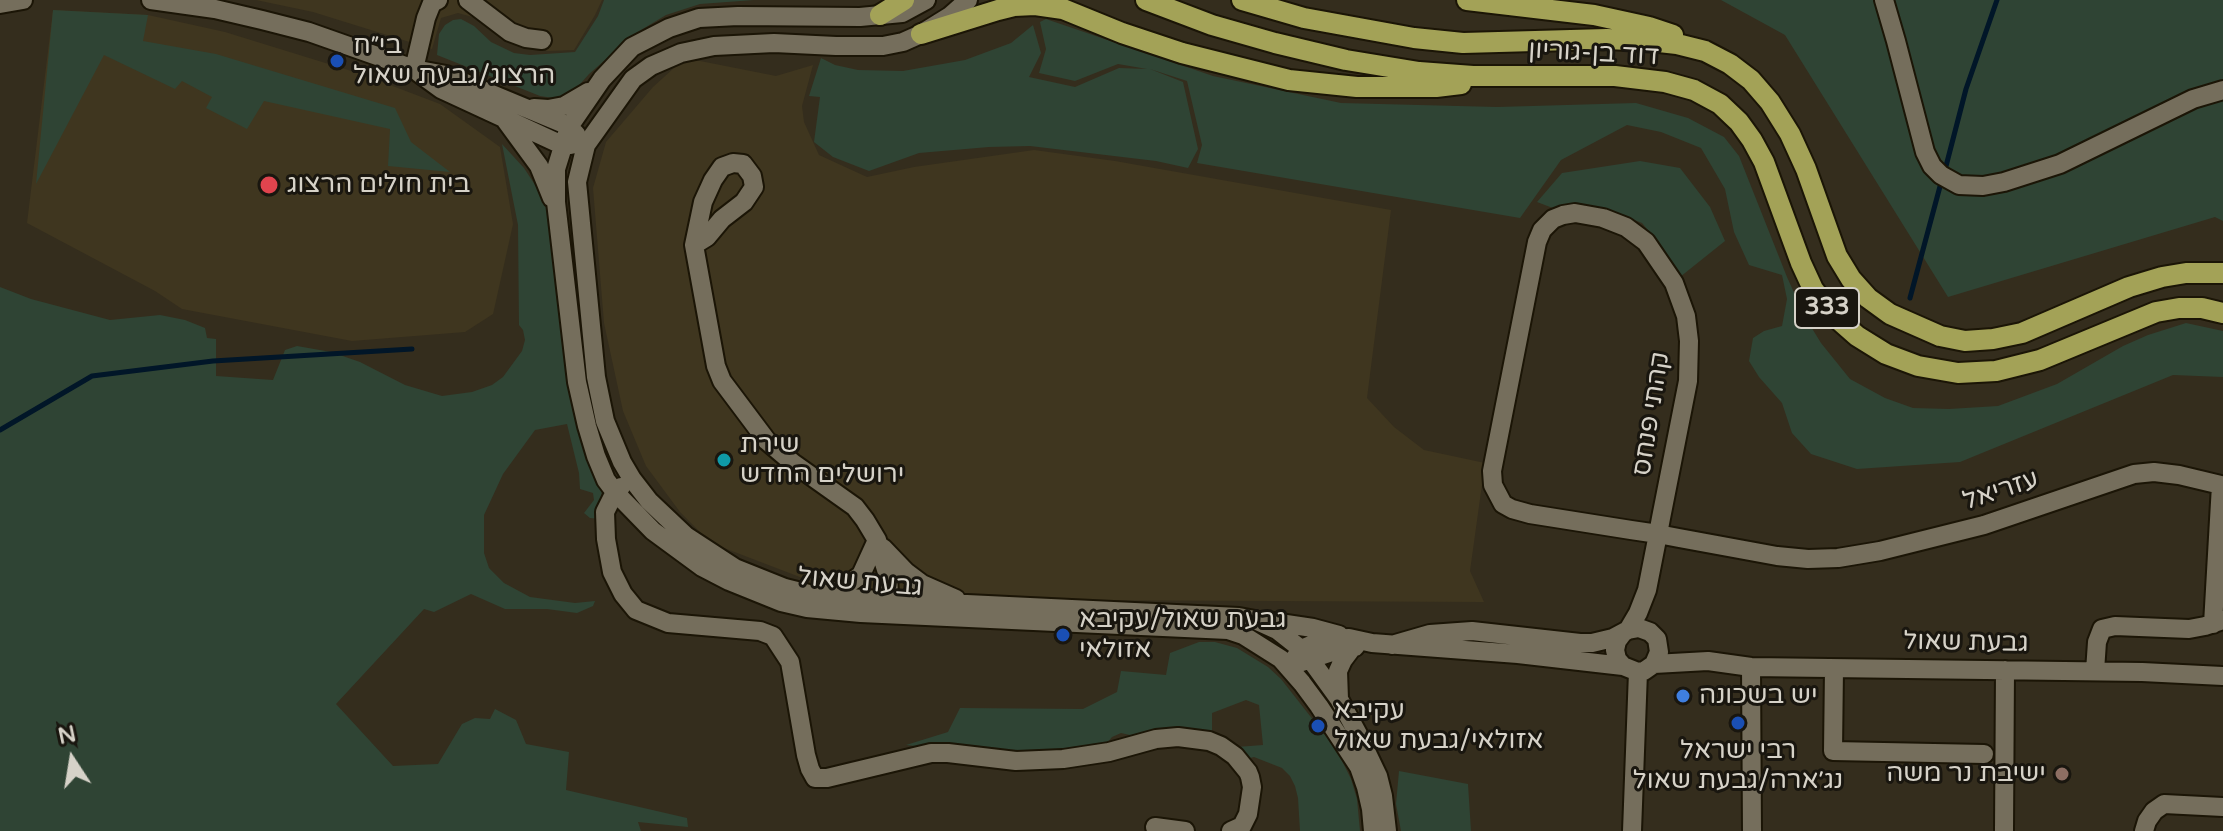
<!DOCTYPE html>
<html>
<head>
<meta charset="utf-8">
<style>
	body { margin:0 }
	#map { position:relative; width:2223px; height:831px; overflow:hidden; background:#342d1d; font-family:"Varela Round",sans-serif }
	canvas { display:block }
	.north { position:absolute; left:32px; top:719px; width:80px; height:80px; -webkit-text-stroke:6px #19160f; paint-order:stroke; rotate:348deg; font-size:22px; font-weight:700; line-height:32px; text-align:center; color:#d6d2c8 }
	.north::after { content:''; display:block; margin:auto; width:28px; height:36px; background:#d6d2c8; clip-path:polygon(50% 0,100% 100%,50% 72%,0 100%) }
</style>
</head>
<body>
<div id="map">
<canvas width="2223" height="831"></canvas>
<div class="north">N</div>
</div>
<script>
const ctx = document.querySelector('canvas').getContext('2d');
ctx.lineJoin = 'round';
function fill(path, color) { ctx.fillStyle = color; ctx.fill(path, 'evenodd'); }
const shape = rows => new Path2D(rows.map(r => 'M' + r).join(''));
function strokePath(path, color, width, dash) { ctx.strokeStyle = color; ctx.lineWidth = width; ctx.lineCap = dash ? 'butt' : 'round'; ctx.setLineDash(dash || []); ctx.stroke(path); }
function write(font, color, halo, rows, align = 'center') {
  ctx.font = font + ' "Varela Round","Noto Sans Hebrew",sans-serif'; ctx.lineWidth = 6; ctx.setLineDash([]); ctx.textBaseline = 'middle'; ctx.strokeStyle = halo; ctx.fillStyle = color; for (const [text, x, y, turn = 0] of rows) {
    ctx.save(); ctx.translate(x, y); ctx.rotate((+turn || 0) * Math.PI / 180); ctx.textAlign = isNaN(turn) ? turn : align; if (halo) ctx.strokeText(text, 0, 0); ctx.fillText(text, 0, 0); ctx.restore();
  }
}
fill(shape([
	[256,0,602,0,595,15,574,50,548,51,519,43,487,21,458,13,441,18,432,49,313,12],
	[53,10,148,15,225,32,361,74,440,104,500,147,513,224,493,314,465,332,352,341,182,309,155,291,27,223],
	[685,58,776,76,813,65,802,106,804,122,819,155,867,177,914,167,1034,150,1115,161,1391,210,1367,398,1394,427,1424,450,1485,463,1470,571,1484,602,1052,600,867,593,805,579,711,543,680,512,646,466,623,411,604,323,593,188,606,142,653,87]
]), '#3f361f');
fill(shape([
	[604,0,874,0,754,0,700,4,666,15,636,33,589,74,574,91,566,96,553,98,540,96,437,55,439,34,445,25,453,20,461,19,474,26,491,42,514,53,530,55,575,52,598,16],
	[1721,0,2223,0,2223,221,2215,217,1948,297,1785,35],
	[53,10,148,15,143,41,216,54,395,108,411,142,450,172,388,166,390,129,264,101,247,129,206,108,212,97,182,81,175,89,104,55,36,184],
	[1046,19,1213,76,1341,103,1497,107,1636,103,1688,118,1724,137,1739,156,1787,277,1805,317,1821,343,1850,379,1885,398,1913,408,1949,409,1998,406,2057,384,2123,346,2148,335,2186,323,2223,331,2223,377,2173,375,1960,462,1857,469,1811,454,1792,433,1782,403,1759,377,1749,361,1753,338,1764,331,1782,326,1787,299,1782,275,1749,265,1734,232,1725,189,1701,148,1661,132,1627,125,1561,160,1520,218,1197,163,1202,145,1187,81,1150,69,1183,82,1198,149,1188,168,1156,161,1030,146,989,147,919,153,869,171,833,157,814,142,820,97,809,96,821,58,835,65,858,70,903,71,965,60,1011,43,1033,25,1041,53,1029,77,1075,87,1119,68,1147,69,1118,64,1075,81,1039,73,1046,49,1040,22],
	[502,144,524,168,539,191,551,219,602,487,600,519,590,518,584,513,594,500,593,493,580,489,579,473,567,424,535,430,503,474,484,515,484,553,489,568,504,583,530,597,575,603,595,601,593,606,577,613,547,609,505,609,471,594,434,612,424,609,336,704,393,766,438,764,462,724,475,718,490,719,495,709,516,720,526,744,569,752,566,790,687,818,688,827,638,822,641,831,0,831,0,287,31,299,110,320,160,315,185,320,205,328,207,338,216,339,216,376,273,380,285,350,297,346,331,352,360,362,405,385,442,396,472,392,492,385,503,377,522,351,525,340,523,330,519,325,518,225],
	[1640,161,1680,168,1710,207,1725,241,1680,277,1662,247,1642,223,1619,214,1582,206,1558,210,1537,202,1562,173],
	[1199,642,1215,642,1237,648,1268,667,1281,679,1332,744,1342,761,1351,779,1357,799,1360,831,1300,831,1298,798,1295,786,1290,776,1282,768,1254,757,1246,759,1237,747,1263,745,1259,705,1246,700,1212,713,1212,737,1143,738,1121,733,1112,737,1103,748,1000,755,906,745,948,732,960,708,1083,709,1117,692,1121,671,1166,675,1170,653],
	[1399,771,1468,784,1471,831,1401,831,1396,804]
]), '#2f4434');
strokePath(shape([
	[1945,170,1966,89,1997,0],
	[1910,298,1942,179],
	[0,430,92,376,213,361,412,349]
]), '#011628', 5);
const minor = shape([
	[151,0,215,9,262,20,309,32,414,69,446,75,564,124,576,134],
	[468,0,510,32,526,38,542,40],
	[926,0,902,13,860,17,738,16,699,18,669,28,632,47,602,79,569,127,556,169,556,202,577,382,587,426,596,456,606,480,615,492,653,531,702,567,729,581,781,602,807,608,861,613,1228,630,1243,635,1281,659,1302,683,1319,706,1359,767,1366,787,1371,809,1373,831],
	[968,0,950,16,921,34,903,42,883,46,836,46,774,43,714,46,681,53,651,66,633,79,586,145,577,182,596,377,605,421,622,462,632,479,649,501,686,536,735,568,785,588,809,594,862,599,1239,617,1255,620,1277,630,1301,649,1310,659,1339,699,1358,734,1378,776,1383,796,1387,831],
	[1884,0,1896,41,1925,152,1932,166,1941,175,1959,185,1983,186,2004,182,2060,164,2193,99,2223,90],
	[0,4,23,0],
	[414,69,426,18,432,3,438,0],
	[419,73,441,89,562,145,571,145],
	[534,108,548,109,564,106,588,92],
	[506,121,539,166,552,198],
	[694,245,707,237,722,219,744,202,754,187,752,176,743,164,733,163,722,167,713,180,703,202,694,245,716,366,722,381,767,441,793,463,855,507,865,520,877,540,888,576,890,611],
	[621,487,615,492,605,512,606,539,612,572,623,594,636,610,668,623,760,631,773,636,790,662,806,755,810,769,815,778,827,778,931,753,948,753,1016,761,1063,759,1109,752,1156,739,1178,737,1209,741,1221,746,1235,756,1248,772,1250,777,1252,787,1248,814,1242,826,1231,831],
	[883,548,906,572,922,584,956,599],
	[828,593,840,590,861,575,877,540],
	[1266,621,1313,628,1339,635],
	[1628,630,1638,613,1647,590,1658,534,1661,518,1688,381,1689,341,1686,316,1674,283,1646,242,1626,227,1603,218,1575,213,1563,215,1553,219,1542,230,1537,242,1492,471,1493,485,1503,504,1512,509,1530,514,1631,530,1658,534,1679,538,1777,556,1808,559,1838,558,1880,551,1984,525,2134,474,2154,472,2179,475,2221,485,2213,624],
	[1392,645,1430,634,1472,631,1580,643,1592,643,1613,638,1628,630,1639,628,1650,632,1657,639,1659,652,1654,664,1644,671,1638,672,1623,666,1617,659,1615,650,1617,641,1623,633],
	[1295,658,1301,649,1313,644,1326,639,1349,638,1372,643,1518,654,1623,666],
	[1299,663,1335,651,1355,647],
	[1654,664,1708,661,1751,667,2142,672,2223,676],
	[1751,667,1752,831],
	[1834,669,1833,751,1984,754],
	[2095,671,2097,642,2102,629,2115,626,2189,629,2205,626,2223,620],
	[1339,699,1338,671,1343,660,1352,648],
	[1155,827,1185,831],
	[1632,831,1638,672],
	[2004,831,2005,670],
	[2144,831,2147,821,2154,811,2164,804,2223,807]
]);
const major = shape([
	[1146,0,1212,25,1275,43,1346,60,1419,72,1473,76,1615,76,1665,82,1694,90,1720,104,1739,122,1752,140,1764,162,1801,263,1813,289,1832,314,1857,336,1886,354,1918,366,1958,373,1996,371,2040,360,2156,312,2179,308,2202,308,2223,313],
	[1242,0,1304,18,1414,38,1463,43,1607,39,1650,41,1677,44,1705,51,1730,64,1751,80,1770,102,1790,134,1806,169,1837,256,1851,279,1868,298,1890,314,1940,336,1965,341,1993,339,2022,333,2129,287,2162,277,2186,273,2223,273],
	[1467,0,1594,15,1649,27,1673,35],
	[880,15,904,0],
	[921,34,998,10,1014,6,1035,5,1063,9,1122,33,1182,53,1289,80,1357,87,1436,87,1461,84]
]);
strokePath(minor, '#1b1506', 22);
strokePath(major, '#1b1506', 24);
strokePath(minor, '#756e5c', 18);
strokePath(major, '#a3a257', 20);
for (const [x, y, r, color] of [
	[337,61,8,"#1a4fb4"],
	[269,185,10,"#e0444e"],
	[724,460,8,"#0f9aa8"],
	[1063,635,8,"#1a4fb4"],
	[1683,696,8,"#3f7fe0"],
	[1738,723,8,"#1a4fb4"],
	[1318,726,8,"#1a4fb4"],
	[2062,774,8,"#8d6e63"]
]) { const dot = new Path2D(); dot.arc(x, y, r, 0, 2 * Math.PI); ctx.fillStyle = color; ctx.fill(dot); strokePath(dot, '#19160f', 3); }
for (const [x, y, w] of [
	[1827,308,64]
]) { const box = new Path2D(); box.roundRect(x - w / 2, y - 20, w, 40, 6); ctx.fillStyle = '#19160f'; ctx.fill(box); strokePath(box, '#d6d2c8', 2); }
write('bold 24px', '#d6d2c8', null, [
	["333",1827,308]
]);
write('26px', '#d6d2c8', '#19160f', [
	["בי״ח",353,46],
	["הרצוג/גבעת שאול",353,76],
	["בית חולים הרצוג",287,185],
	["שירת",740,445],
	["ירושלים החדש",740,475],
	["גבעת שאול/עקיבא",1079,620],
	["אזולאי",1079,650],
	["יש בשכונה",1699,696],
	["עקיבא",1334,711],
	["אזולאי/גבעת שאול",1334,741],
	["רבי ישראל",1738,751,"center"],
	["נג׳ארה/גבעת שאול",1738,781,"center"],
	["ישיבת נר משה",2046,774,"right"]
], 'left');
write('26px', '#d6d2c8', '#19160f', [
	["דוד בן-גוריון",1594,54,3],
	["קהתי פנחס",1652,414,-81],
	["עזריאל",2001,491,-18],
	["גבעת שאול",860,583,5],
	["גבעת שאול",1966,643,1]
]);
</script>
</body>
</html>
